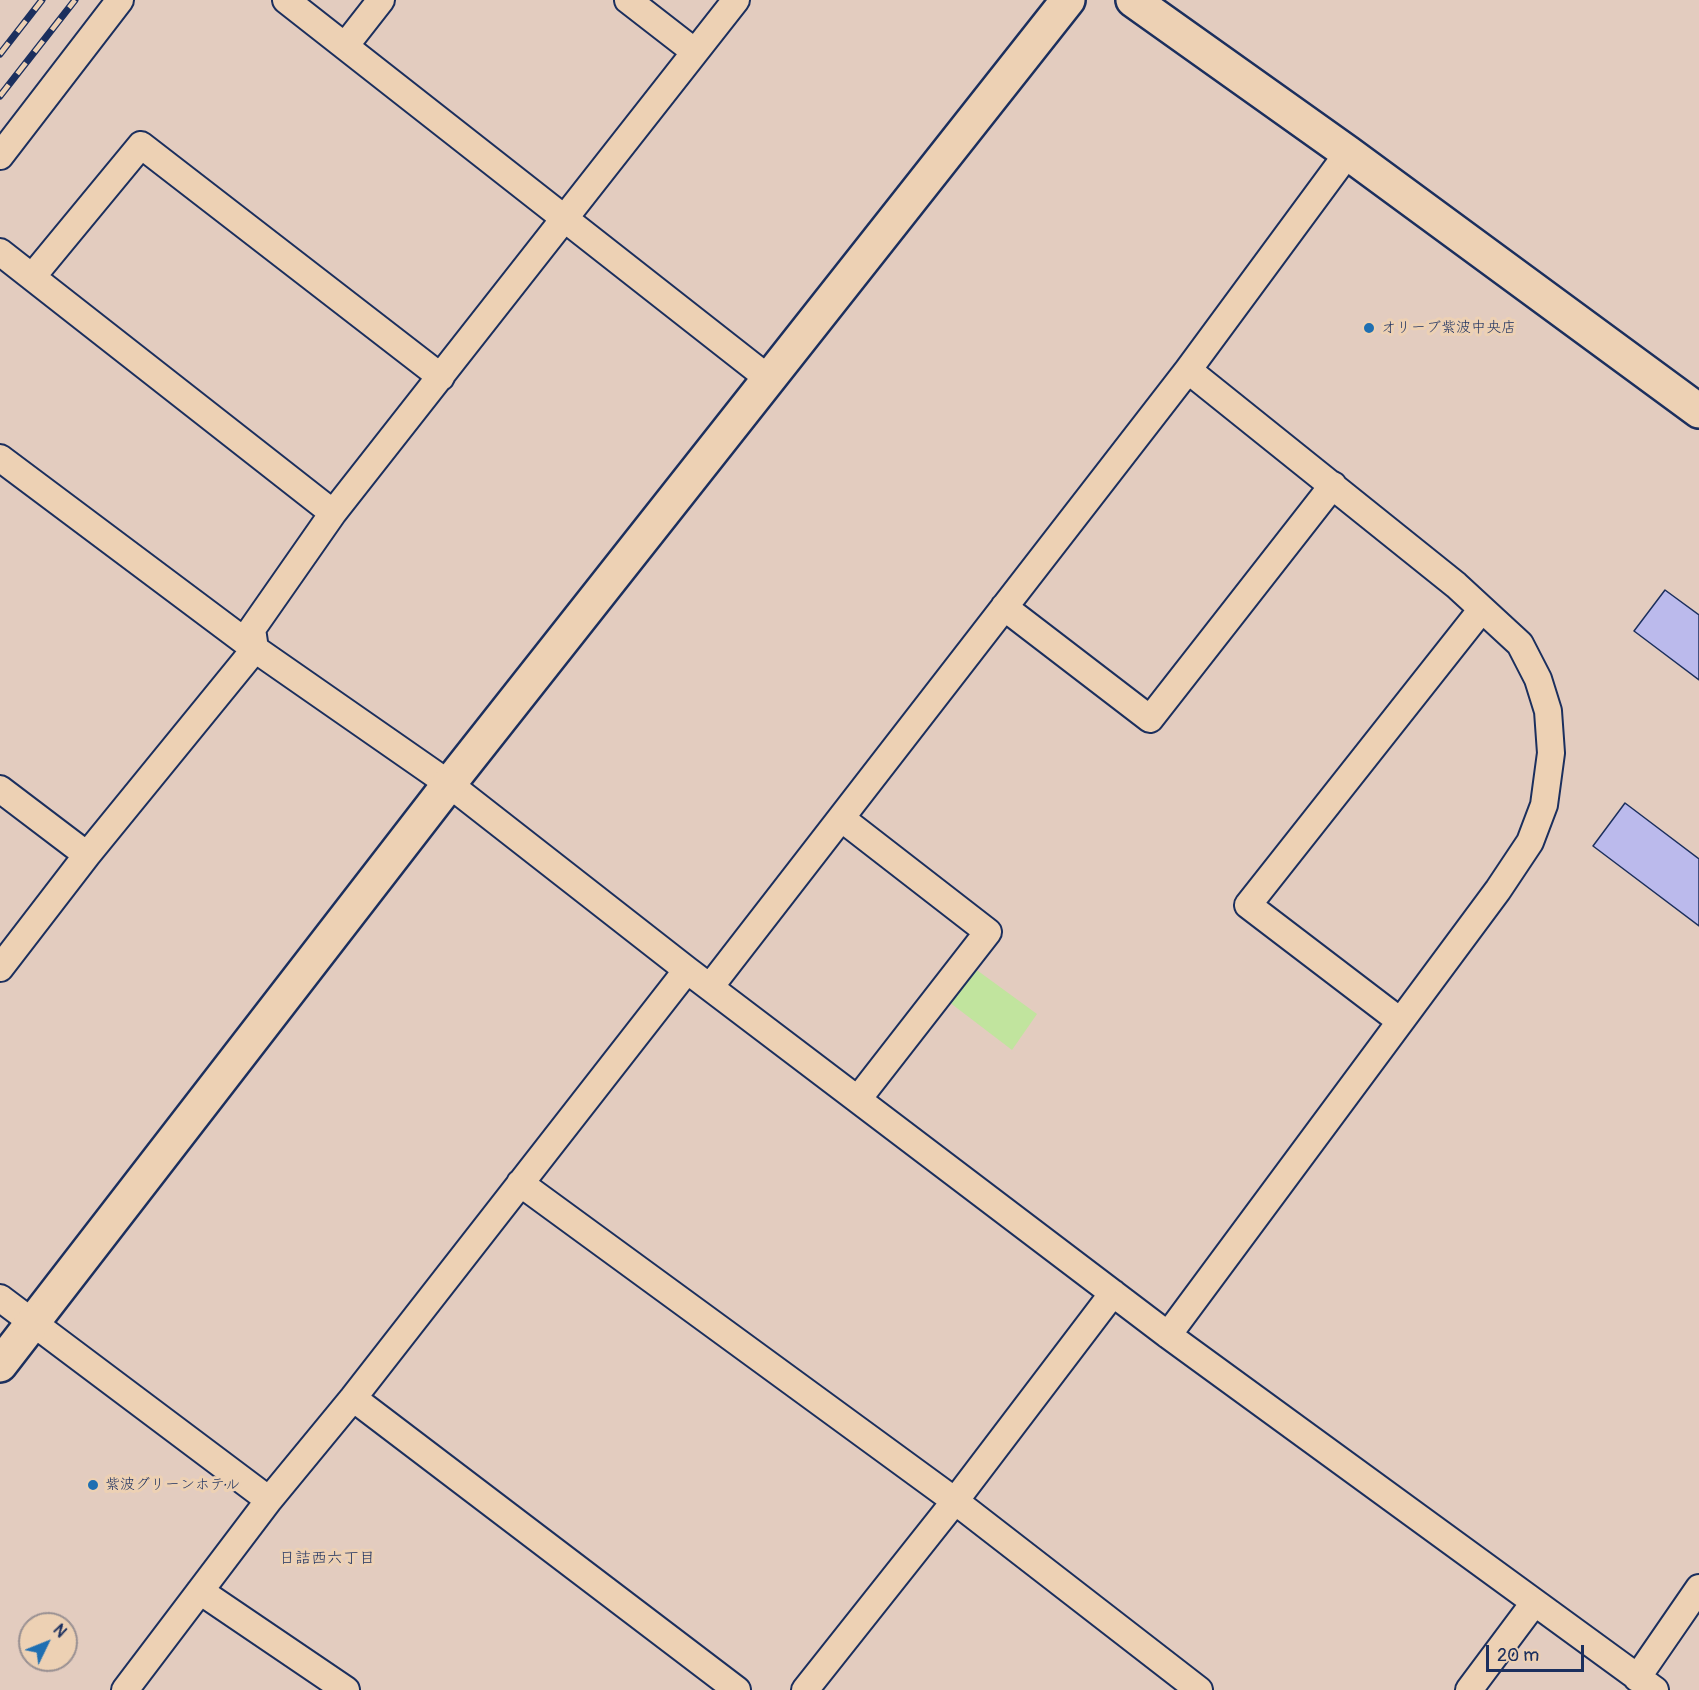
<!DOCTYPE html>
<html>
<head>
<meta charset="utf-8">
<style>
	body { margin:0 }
	#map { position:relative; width:1699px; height:1690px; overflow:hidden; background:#e3ccbf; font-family:Pangolin,sans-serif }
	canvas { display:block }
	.north { position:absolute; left:18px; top:1612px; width:60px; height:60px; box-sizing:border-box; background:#edd1b4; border:2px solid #999092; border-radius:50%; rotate:47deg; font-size:16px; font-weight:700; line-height:24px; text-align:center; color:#1b2f5e }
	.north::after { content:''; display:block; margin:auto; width:21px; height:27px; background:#1f6fb2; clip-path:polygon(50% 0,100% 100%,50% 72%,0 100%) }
	.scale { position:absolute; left:1486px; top:1645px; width:98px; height:27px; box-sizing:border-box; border:3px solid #1b2f5e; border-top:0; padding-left:8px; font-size:18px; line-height:21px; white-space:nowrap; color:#1b2f5e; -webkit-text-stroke:4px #edd1b4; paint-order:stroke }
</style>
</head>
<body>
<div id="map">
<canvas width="1699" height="1690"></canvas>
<div class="north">N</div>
<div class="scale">20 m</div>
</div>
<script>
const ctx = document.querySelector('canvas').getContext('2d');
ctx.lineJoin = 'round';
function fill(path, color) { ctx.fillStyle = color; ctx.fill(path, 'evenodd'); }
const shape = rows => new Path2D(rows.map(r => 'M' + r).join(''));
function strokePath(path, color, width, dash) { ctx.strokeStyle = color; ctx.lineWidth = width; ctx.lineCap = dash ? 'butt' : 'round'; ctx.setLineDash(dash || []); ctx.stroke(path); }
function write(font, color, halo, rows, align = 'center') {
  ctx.font = font + ' Pangolin,"Klee One",sans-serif'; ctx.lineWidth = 6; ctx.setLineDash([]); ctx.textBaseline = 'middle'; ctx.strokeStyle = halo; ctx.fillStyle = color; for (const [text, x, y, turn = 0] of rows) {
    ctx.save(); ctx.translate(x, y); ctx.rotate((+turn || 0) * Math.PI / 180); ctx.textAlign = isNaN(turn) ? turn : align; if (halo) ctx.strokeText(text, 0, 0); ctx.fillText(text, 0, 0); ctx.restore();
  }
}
fill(shape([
	[974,968,1037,1014,1012,1050,949,1002]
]), '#c1e49e');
const building = shape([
	[1665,590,1699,615,1699,680,1634,631,1665,590],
	[1625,803,1699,859,1699,926,1593,846,1625,803]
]);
fill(building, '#bbbaec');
strokePath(building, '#1b2f5e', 1.5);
const street = shape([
	[286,0,769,379],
	[628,0,695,52],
	[345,46,381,0],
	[0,156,120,0],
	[0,252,333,513],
	[32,277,141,145,441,377],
	[0,458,255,649,449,784,687,970,1168,1335,1655,1690],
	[1004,607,1150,719,1333,485],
	[0,789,87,855],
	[841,818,988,932,858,1099],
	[0,968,87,855,255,649,252,629,333,513,736,0],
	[710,987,1188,370,1348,153],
	[1400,1021,1248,905,1482,609],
	[520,1183,955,1501,1199,1690],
	[0,1298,269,1500],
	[1168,1335,1498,890,1530,842,1544,805,1551,753,1548,711,1538,679,1520,644,1456,585,1188,370],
	[353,1398,737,1690],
	[200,1591,346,1690],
	[1637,1678,1699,1588],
	[125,1690,269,1500,353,1398,687,970],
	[805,1690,955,1501,1113,1293],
	[1469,1690,1534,1603]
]);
const secondary = shape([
	[1133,0,1348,153,1699,411],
	[0,1365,449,784,1068,0]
]);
strokePath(street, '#1b2f5e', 30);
strokePath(secondary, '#1b2f5e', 38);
strokePath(street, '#edd1b4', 26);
strokePath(secondary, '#edd1b4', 33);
const rail = shape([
	[0,54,42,0],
	[0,96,75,0]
]);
strokePath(rail, '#1b2f5e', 7);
strokePath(rail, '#edd1b4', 4.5, [14]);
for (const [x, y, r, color] of [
	[1369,328,6,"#1f6fb2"],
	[93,1485,6,"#1f6fb2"]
]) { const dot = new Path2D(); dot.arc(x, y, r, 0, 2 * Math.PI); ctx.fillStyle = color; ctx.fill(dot); strokePath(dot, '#edd1b4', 2); }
write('15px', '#1b2f5e', '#edd1b4', [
	["オリーブ紫波中央店",1381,328],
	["紫波グリーンホテル",105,1485]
], 'left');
write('16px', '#1b2f5e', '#edd1b4', [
	["日詰西六丁目",327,1559]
]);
</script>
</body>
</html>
